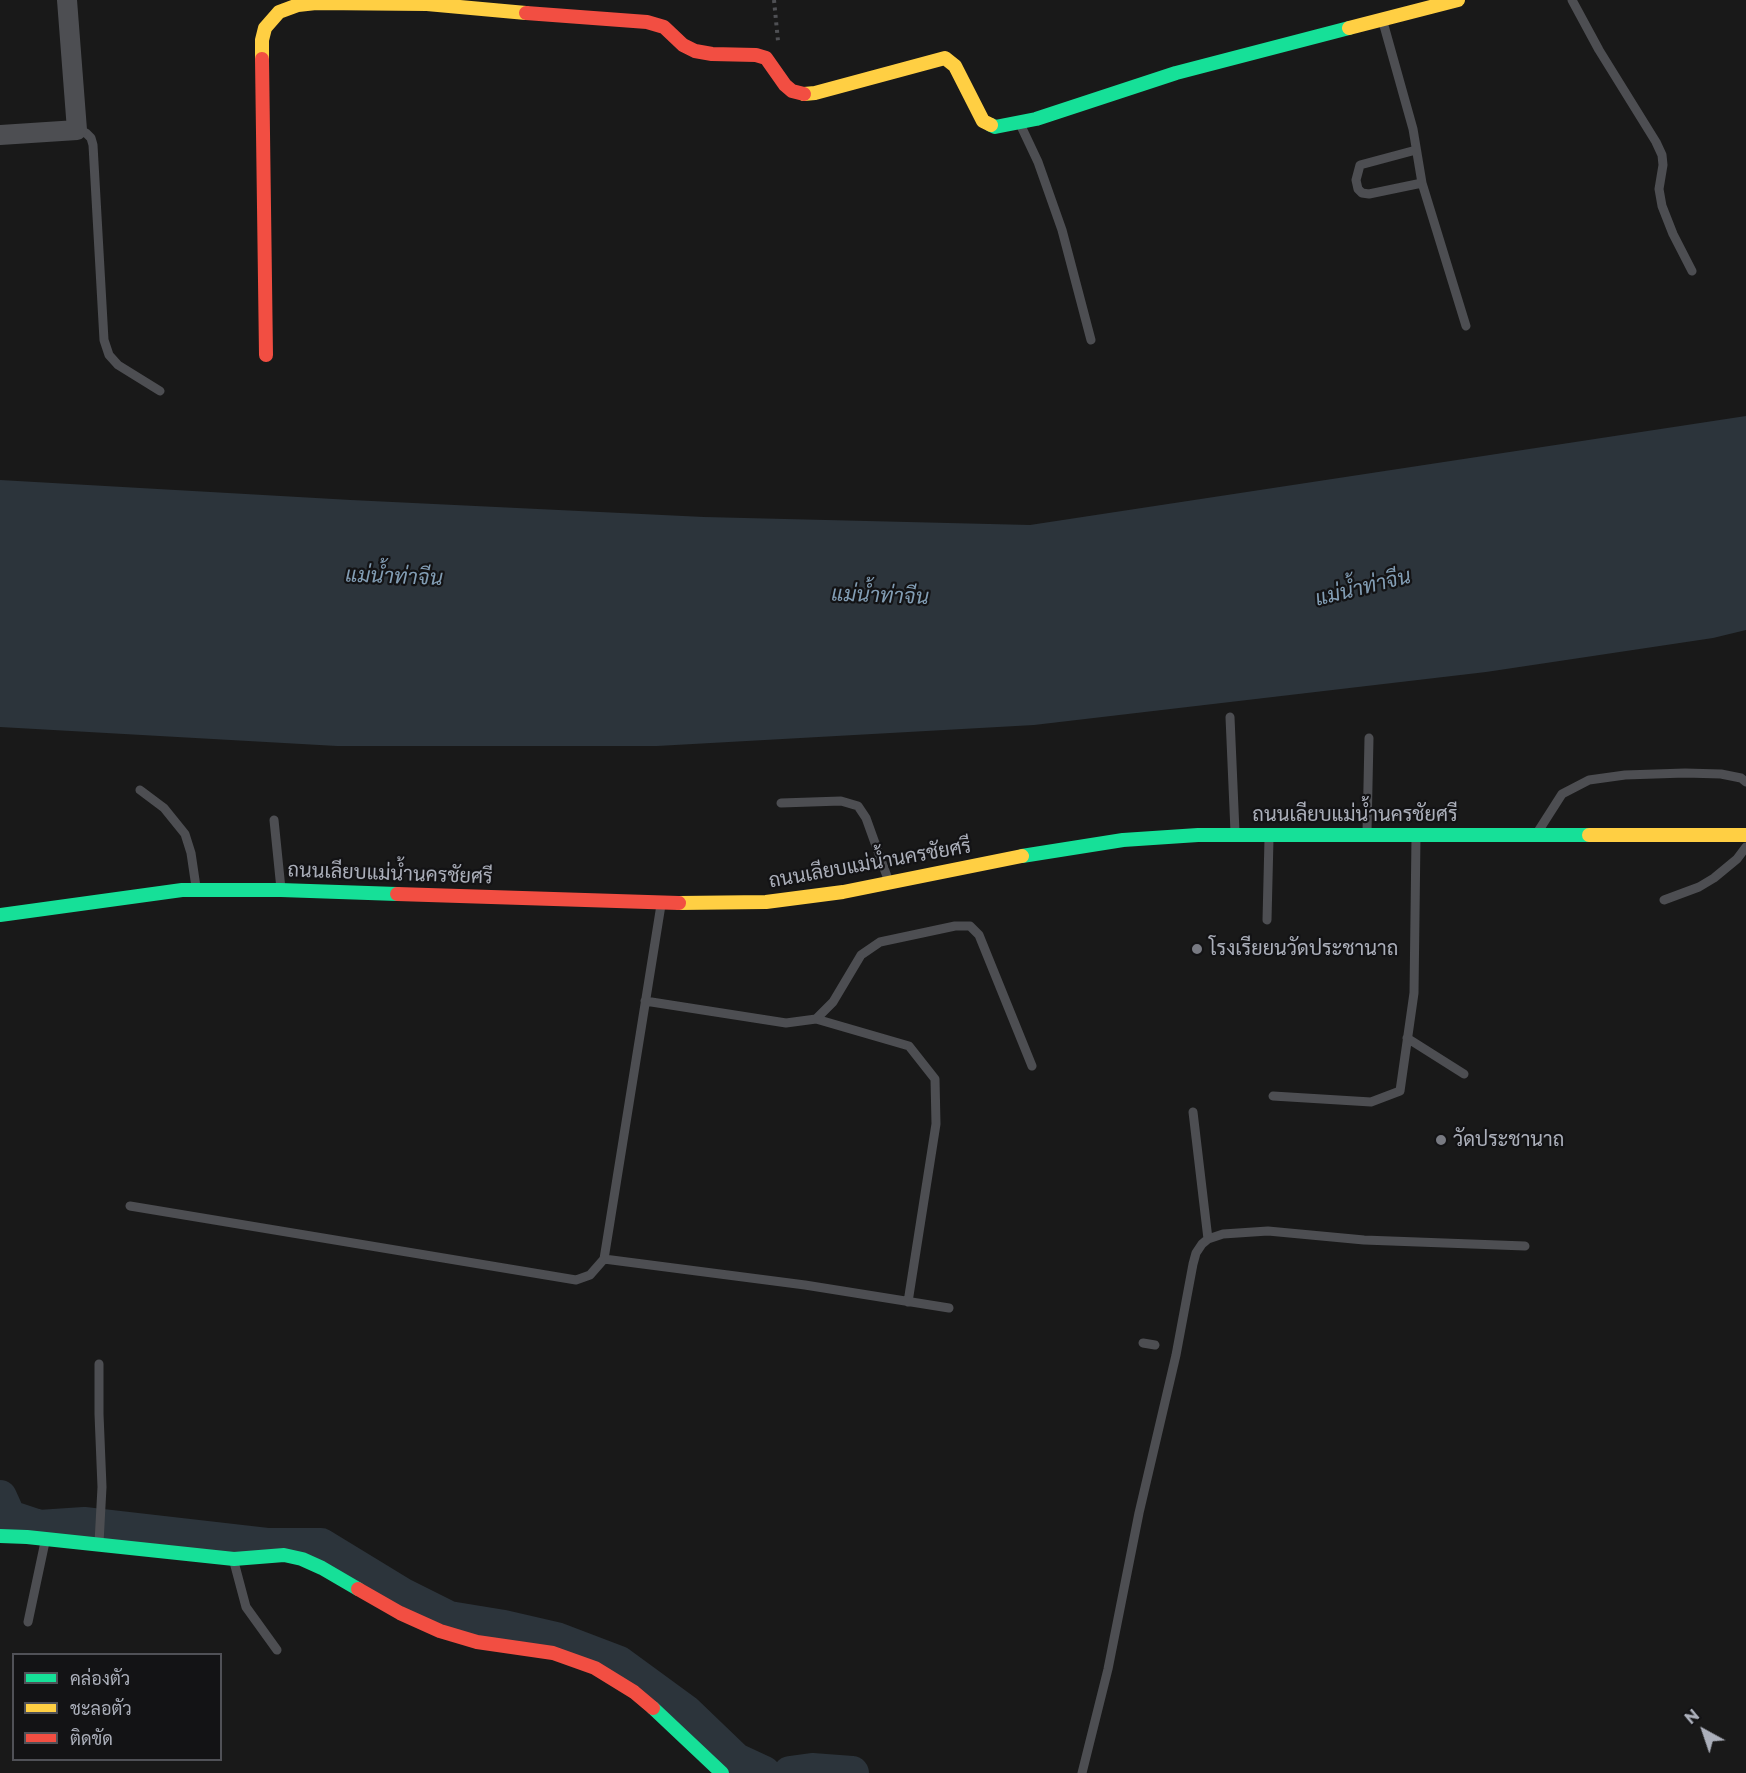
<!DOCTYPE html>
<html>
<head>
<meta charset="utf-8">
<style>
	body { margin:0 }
	#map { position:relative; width:1746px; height:1773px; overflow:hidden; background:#191919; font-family:Montserrat,Sarabun,sans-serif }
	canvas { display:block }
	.legend { position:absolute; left:12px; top:1653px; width:210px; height:108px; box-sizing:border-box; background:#131315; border:2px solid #505157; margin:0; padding:8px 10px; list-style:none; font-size:18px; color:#abafba }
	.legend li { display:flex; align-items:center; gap:12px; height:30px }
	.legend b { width:30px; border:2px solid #505157 }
	.north { position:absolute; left:1674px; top:1701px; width:60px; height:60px; -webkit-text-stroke:4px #131315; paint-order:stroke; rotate:320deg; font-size:16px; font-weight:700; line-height:24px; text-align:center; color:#abafba }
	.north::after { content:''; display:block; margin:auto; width:21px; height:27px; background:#abafba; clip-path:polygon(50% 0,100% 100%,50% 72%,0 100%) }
</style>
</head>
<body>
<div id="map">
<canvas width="1746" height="1773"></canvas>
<ul class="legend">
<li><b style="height:8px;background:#16e098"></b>คล่องตัว</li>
<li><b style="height:8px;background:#ffcf43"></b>ชะลอตัว</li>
<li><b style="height:8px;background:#f24e42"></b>ติดขัด</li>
</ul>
<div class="north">N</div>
</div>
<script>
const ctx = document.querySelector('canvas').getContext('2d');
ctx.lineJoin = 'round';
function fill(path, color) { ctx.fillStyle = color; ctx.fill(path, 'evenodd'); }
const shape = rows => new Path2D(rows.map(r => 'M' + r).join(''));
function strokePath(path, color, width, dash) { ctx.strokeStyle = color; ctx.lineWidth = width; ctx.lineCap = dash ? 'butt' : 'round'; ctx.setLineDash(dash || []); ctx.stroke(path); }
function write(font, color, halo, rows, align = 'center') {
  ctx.font = font + ' Montserrat,Sarabun,sans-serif'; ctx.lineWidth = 4.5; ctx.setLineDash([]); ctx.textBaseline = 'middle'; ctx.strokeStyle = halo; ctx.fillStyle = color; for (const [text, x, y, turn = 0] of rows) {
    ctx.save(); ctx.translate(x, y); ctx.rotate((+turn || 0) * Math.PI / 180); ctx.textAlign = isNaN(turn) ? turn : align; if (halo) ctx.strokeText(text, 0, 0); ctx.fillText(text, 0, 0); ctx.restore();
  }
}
fill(shape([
	[1746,416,1746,630,1713,638,1486,672,1034,725,657,746,337,746,0,727,0,480,351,500,704,517,1030,525]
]), '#2c343b');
strokePath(shape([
	[0,1497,9,1517,39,1527,84,1524,267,1545,321,1545,403,1595,449,1618,504,1627,556,1639,619,1663,686,1712,736,1760,764,1773],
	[790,1773,812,1770,852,1773]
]), '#2c343b', 34);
strokePath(shape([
	[774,0,778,41]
]), '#4f5054', 4, [3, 4.5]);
strokePath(shape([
	[1572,0,1599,50,1656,142,1662,155,1663,165,1659,189,1662,206,1673,234,1692,271],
	[1383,22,1413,129,1422,183,1466,326],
	[1021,126,1038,162,1062,230,1091,340],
	[77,130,86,133,91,138,93,145,104,340,109,355,118,365,160,391],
	[1416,150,1360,165,1356,180,1358,189,1362,193,1369,194,1422,183],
	[1230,717,1235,832],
	[140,790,164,808,185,834,191,853,196,887],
	[781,803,841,801,858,806,866,818,889,882],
	[274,820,281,889],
	[1539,830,1562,794,1589,780,1625,775,1685,773,1721,774,1741,778,1746,782],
	[1367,832,1369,738],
	[1664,900,1699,887,1714,878,1737,859,1746,847],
	[1267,920,1269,839],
	[645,1001,786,1023,816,1019,833,1002,861,955,880,942,955,926,970,926,979,935,1032,1066],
	[816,1019,909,1046,935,1079,936,1124,908,1302],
	[1407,1038,1464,1074],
	[1273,1096,1371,1102,1400,1091,1414,993,1416,837],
	[1193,1112,1208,1239],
	[130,1206,576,1280,590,1275,604,1259,661,905],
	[604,1259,805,1285,949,1308],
	[1143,1343,1155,1345],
	[99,1543,102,1487,99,1414,99,1364],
	[234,1562,246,1607,277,1650],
	[28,1622,45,1542],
	[1082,1773,1108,1669,1139,1513,1176,1355,1193,1264,1196,1253,1202,1244,1208,1239,1223,1234,1268,1231,1364,1240,1525,1246]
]), '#4d4e52', 9);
strokePath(shape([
	[0,135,77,130,67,0]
]), '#4d4e52', 20);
strokePath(shape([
	[991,125,995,127,1036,119,1176,73,1349,28],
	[1022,856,1123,840,1198,835,1589,835],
	[0,915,182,890,281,890,397,894],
	[0,1536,27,1537,234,1559,284,1555,302,1559,322,1568,358,1589],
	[653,1708,722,1773]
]), '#16e098', 14);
strokePath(shape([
	[1349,28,1458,0],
	[262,59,262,40,265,28,279,12,298,5,316,3,427,4,526,13],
	[804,94,815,93,945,58,955,66,983,121,991,125],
	[1589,835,1746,835],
	[679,903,766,902,843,892,1022,856]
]), '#ffcf43', 14);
strokePath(shape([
	[526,13,647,22,664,27,683,45,695,51,712,54,756,55,766,58,785,85,792,91,804,94],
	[262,59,266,355],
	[397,894,679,903],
	[358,1589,400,1613,440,1631,477,1642,553,1653,595,1668,634,1692,653,1708]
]), '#f24e42', 14);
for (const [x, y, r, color] of [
	[1197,949,6,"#787a82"],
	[1441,1140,6,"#787a82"]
]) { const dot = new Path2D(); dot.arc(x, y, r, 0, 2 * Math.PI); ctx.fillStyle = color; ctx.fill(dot); strokePath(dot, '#131315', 2); }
write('20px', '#abafba', '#131315', [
	["ถนนเลียบแม่น้ำนครชัยศรี",1355,815],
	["ถนนเลียบแม่น้ำนครชัยศรี",870,864,-10],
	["ถนนเลียบแม่น้ำนครชัยศรี",390,874,2]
]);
write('20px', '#abafba', '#131315', [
	["โรงเรียยนวัดประชานาถ",1209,949],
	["วัดประชานาถ",1453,1140]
], 'left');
write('italic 21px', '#829db4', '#131315', [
	["แม่น้ำท่าจีน",394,577,2],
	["แม่น้ำท่าจีน",1363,588,-14],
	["แม่น้ำท่าจีน",880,596,2]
]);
</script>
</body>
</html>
